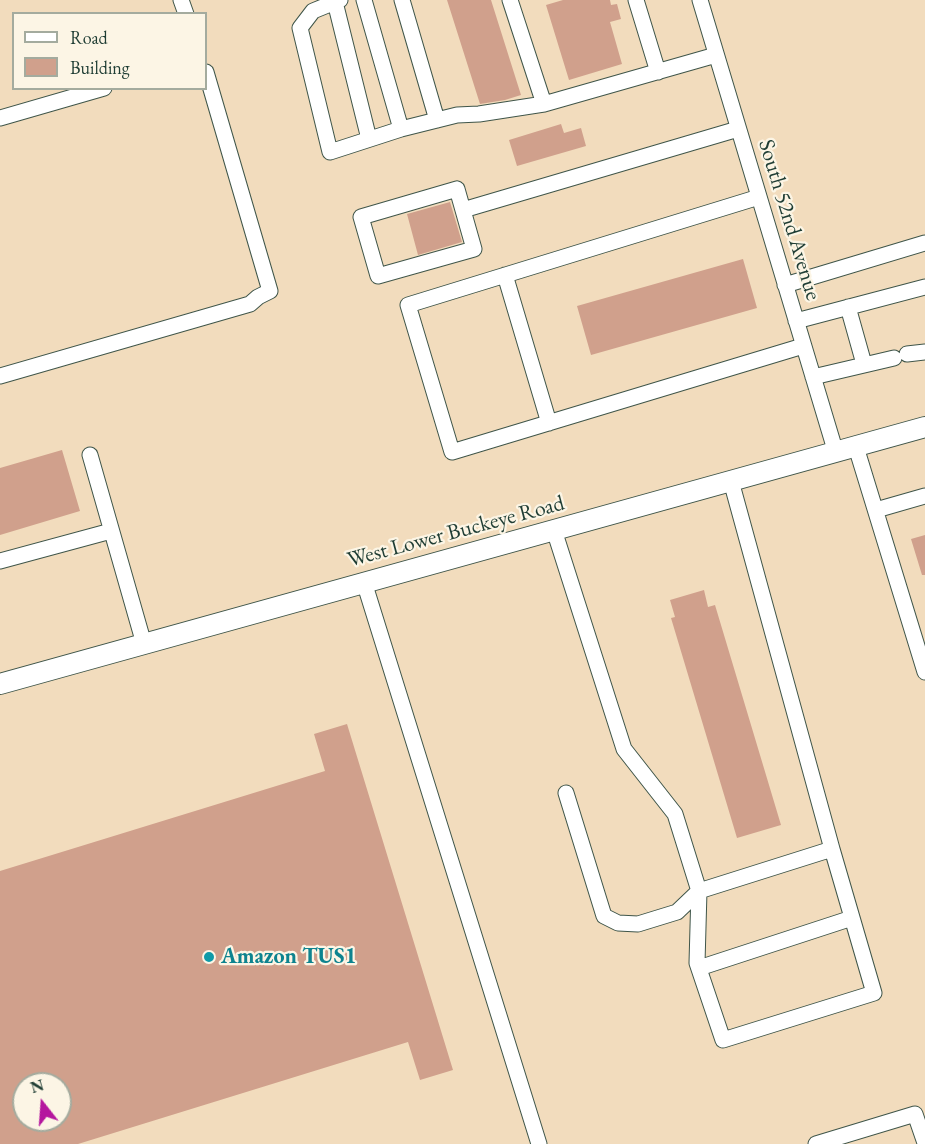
<!DOCTYPE html>
<html>
<head>
<meta charset="utf-8">
<style>
	body { margin:0 }
	#map { position:relative; width:925px; height:1144px; overflow:hidden; background:#f2dcbd; font-family:"EB Garamond",serif }
	canvas { display:block }
	.legend { position:absolute; left:12px; top:12px; width:195px; height:78px; box-sizing:border-box; background:#fcf5e5; border:2px solid #a4ab9e; margin:0; padding:8px 10px; list-style:none; font-size:18px; color:#1f3d34 }
	.legend li { display:flex; align-items:center; gap:12px; height:30px }
	.legend b { width:30px; border:2px solid #a4ab9e }
	.north { position:absolute; left:12px; top:1072px; width:60px; height:60px; box-sizing:border-box; background:#fcf5e5; border:2px solid #a4ab9e; border-radius:50%; rotate:343deg; font-size:16px; font-weight:700; line-height:24px; text-align:center; color:#1f3d34 }
	.north::after { content:''; display:block; margin:auto; width:21px; height:27px; background:#b5179e; clip-path:polygon(50% 0,100% 100%,50% 72%,0 100%) }
</style>
</head>
<body>
<div id="map">
<canvas width="925" height="1144"></canvas>
<ul class="legend">
<li><b style="height:8px;background:#fff"></b>Road</li>
<li><b style="height:16px;background:#d0a08c"></b>Building</li>
</ul>
<div class="north">N</div>
</div>
<script>
const ctx = document.querySelector('canvas').getContext('2d');
ctx.lineJoin = 'round';
function fill(path, color) { ctx.fillStyle = color; ctx.fill(path, 'evenodd'); }
const shape = rows => new Path2D(rows.map(r => 'M' + r).join(''));
function strokePath(path, color, width, dash) { ctx.strokeStyle = color; ctx.lineWidth = width; ctx.lineCap = dash ? 'butt' : 'round'; ctx.setLineDash(dash || []); ctx.stroke(path); }
function write(font, color, halo, rows, align = 'center') {
  ctx.font = font + ' "EB Garamond",serif'; ctx.lineWidth = 4.5; ctx.setLineDash([]); ctx.textBaseline = 'middle'; ctx.strokeStyle = halo; ctx.fillStyle = color; for (const [text, x, y, turn = 0] of rows) {
    ctx.save(); ctx.translate(x, y); ctx.rotate((+turn || 0) * Math.PI / 180); ctx.textAlign = isNaN(turn) ? turn : align; if (halo) ctx.strokeText(text, 0, 0); ctx.fillText(text, 0, 0); ctx.restore();
  }
}
fill(shape([
	[447,0,491,0,521,95,505,100,480,104],
	[563,0,610,0,611,5,617,4,621,19,610,22,622,64,569,80,546,5],
	[561,124,564,133,581,128,586,146,517,166,509,140],
	[450,202,462,242,418,255,407,214],
	[743,259,757,308,591,355,577,306],
	[62,450,80,511,0,535,0,468],
	[925,535,925,575,922,575,911,539],
	[704,590,708,607,715,605,781,825,737,838,671,618,675,617,670,600],
	[347,724,453,1070,420,1080,408,1042,78,1144,0,1144,0,871,325,771,314,734],
	[24,1084,60,1084,60,1120,24,1120]
]), '#d0a08c');
const minor = shape([
	[181,0,186,14],
	[340,0,313,11,300,28,330,152,401,129],
	[364,0,401,129,457,115,479,114,544,104,716,55],
	[402,0,437,120],
	[510,0,544,104],
	[636,0,658,72],
	[700,0,836,453],
	[335,2,369,139],
	[0,118,104,88],
	[457,189,474,249,378,276,361,217,457,189],
	[759,197,408,305,452,452,803,346],
	[463,210,738,129],
	[505,275,549,423],
	[785,285,925,243],
	[848,307,864,364],
	[796,321,925,287],
	[907,354,925,352],
	[0,376,250,304,258,297,270,291,206,72],
	[813,377,894,358],
	[856,447,925,672],
	[90,455,144,644],
	[876,510,925,496],
	[554,530,624,749,675,814,699,891,832,849,731,481],
	[0,561,111,531],
	[364,582,539,1144],
	[566,793,604,916,618,923,638,924,677,912,699,891,697,963,723,1040,874,993,832,849],
	[699,968,852,918],
	[816,1144,915,1114,925,1143]
]);
const major = shape([
	[0,684,925,427]
]);
strokePath(minor, '#3f5549', 17);
strokePath(major, '#3f5549', 22);
strokePath(minor, '#fff', 15);
strokePath(major, '#fff', 20);
for (const [x, y, r, color] of [
	[209,957,6,"#0f9aa8"]
]) { const dot = new Path2D(); dot.arc(x, y, r, 0, 2 * Math.PI); ctx.fillStyle = color; ctx.fill(dot); strokePath(dot, '#fcf5e5', 2); }
write('22px', '#1f3d34', '#fcf5e5', [
	["South 52nd Avenue",789,220,73],
	["West Lower Buckeye Road",456,532,-15]
]);
write('bold 22px', '#0d838f', '#fcf5e5', [
	["Amazon TUS1",221,957]
], 'left');
</script>
</body>
</html>
